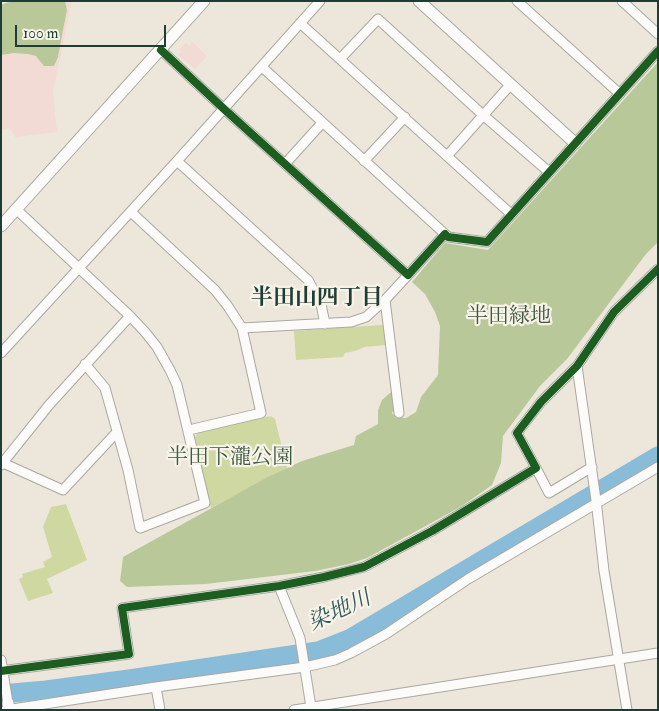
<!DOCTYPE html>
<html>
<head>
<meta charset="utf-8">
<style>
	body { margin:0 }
	#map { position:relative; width:659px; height:711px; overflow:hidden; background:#ede7db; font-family:"IM FELL Double Pica",serif }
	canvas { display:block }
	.frame { position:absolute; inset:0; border:2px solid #1f3d34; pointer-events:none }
	.scale { position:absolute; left:15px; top:25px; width:151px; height:22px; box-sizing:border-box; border:2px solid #1f3d34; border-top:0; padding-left:6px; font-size:15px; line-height:18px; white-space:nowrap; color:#1f3d34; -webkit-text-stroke:4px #f7f3e8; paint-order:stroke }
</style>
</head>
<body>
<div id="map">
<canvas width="659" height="711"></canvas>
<div class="frame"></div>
<div class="scale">100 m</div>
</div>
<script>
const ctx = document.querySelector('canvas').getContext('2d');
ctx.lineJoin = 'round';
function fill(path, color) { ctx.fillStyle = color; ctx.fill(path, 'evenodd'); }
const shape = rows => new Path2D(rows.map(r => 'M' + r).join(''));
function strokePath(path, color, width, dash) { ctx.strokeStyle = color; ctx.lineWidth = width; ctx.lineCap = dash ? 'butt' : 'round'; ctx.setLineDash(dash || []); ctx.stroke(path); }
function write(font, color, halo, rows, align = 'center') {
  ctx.font = font + ' "IM FELL Double Pica","Noto Serif JP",serif'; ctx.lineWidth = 4.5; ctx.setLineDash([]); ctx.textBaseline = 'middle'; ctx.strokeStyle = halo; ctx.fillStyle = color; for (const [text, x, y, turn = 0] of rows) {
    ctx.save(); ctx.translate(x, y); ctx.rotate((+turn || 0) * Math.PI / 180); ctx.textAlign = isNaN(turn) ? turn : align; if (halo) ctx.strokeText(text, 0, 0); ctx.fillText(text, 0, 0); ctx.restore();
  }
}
fill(shape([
	[12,1,72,1,53,91,57,132,15,137,10,128,1,130,1,5],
	[192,41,207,56,195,69,178,55,181,52,179,50,185,43,190,46]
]), '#f2dad5');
fill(shape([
	[383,325,386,345,365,347,355,351,345,353,343,357,296,360,294,331],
	[271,416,275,419,287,468,211,508,195,437,200,431],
	[66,504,87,560,47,579,53,593,28,601,19,579,23,577,22,574,45,567,43,562,52,557,43,527,51,507]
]), '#ced8a0');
fill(shape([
	[12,1,65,1,67,10,63,30,58,57,54,66,44,66,36,56,28,54,14,53,1,55,1,5],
	[658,62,658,242,646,254,567,359,540,386,503,436,501,463,492,485,462,506,422,528,367,558,349,564,315,571,206,584,127,587,120,581,123,557,141,547,266,478,302,461,354,445,356,436,378,424,378,410,382,400,391,392,395,408,392,413,396,418,406,418,416,412,421,397,438,375,440,326,435,312,425,294,412,282,445,243,488,250]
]), '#b9c898');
strokePath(shape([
	[1,694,46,690,129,679,318,651,351,638,658,456]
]), '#89bcd8', 19);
const minor = shape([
	[517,1,620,94],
	[622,1,658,34],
	[300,23,511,214],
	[161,50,224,109,408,275,445,234,448,237,487,242,658,51],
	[340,59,378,19,483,115,549,172],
	[262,67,445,234],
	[447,156,511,84],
	[177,161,308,280,321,304,325,324],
	[364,161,405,117],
	[285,164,322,123],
	[17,210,130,316,145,332,157,347,170,370,177,385,205,503,140,528,128,470,105,388,85,364],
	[131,212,215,290,227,305,242,328,261,413,189,430],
	[385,300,399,413],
	[242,328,351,322,366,317,385,300,408,275],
	[1,353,177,161,320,1],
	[577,366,596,500,604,571,627,710],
	[3,463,63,490,117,432],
	[1,465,49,405,130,316],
	[536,468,549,493,592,467],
	[279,586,300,638,311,707],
	[1,660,8,703],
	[1,671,129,654,122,608,279,586,324,577,364,567,432,531,536,468,517,433,541,402,577,366,614,312,658,269],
	[156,687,160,710],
	[6,710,156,687,305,667,335,660,351,653,386,634,468,579,658,467],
	[294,710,658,653]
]);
const tertiary = shape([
	[419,1,575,143],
	[1,226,204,1],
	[8,703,9,710]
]);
strokePath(minor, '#a8a8a0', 11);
strokePath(tertiary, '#a8a8a0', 13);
strokePath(minor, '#fcfbfa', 9);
strokePath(tertiary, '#fcfbfa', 11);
strokePath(shape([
	[161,50,224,109,408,275,445,234,448,237,487,242,658,51],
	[1,671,129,654,122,608,279,586,324,577,364,567,432,531,536,468,517,433,541,402,577,366,614,312,658,269]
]), '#1b5e20', 8);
write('21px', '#3d5940', '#f7f3e8', [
	["半田緑地",509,317],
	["半田下瀧公園",230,458]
]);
write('bold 22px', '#1f3d34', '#f7f3e8', [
	["半田山四丁目",317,299]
]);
write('italic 22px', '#2f585d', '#f7f3e8', [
	["染地川",340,612,-25]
]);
</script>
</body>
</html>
